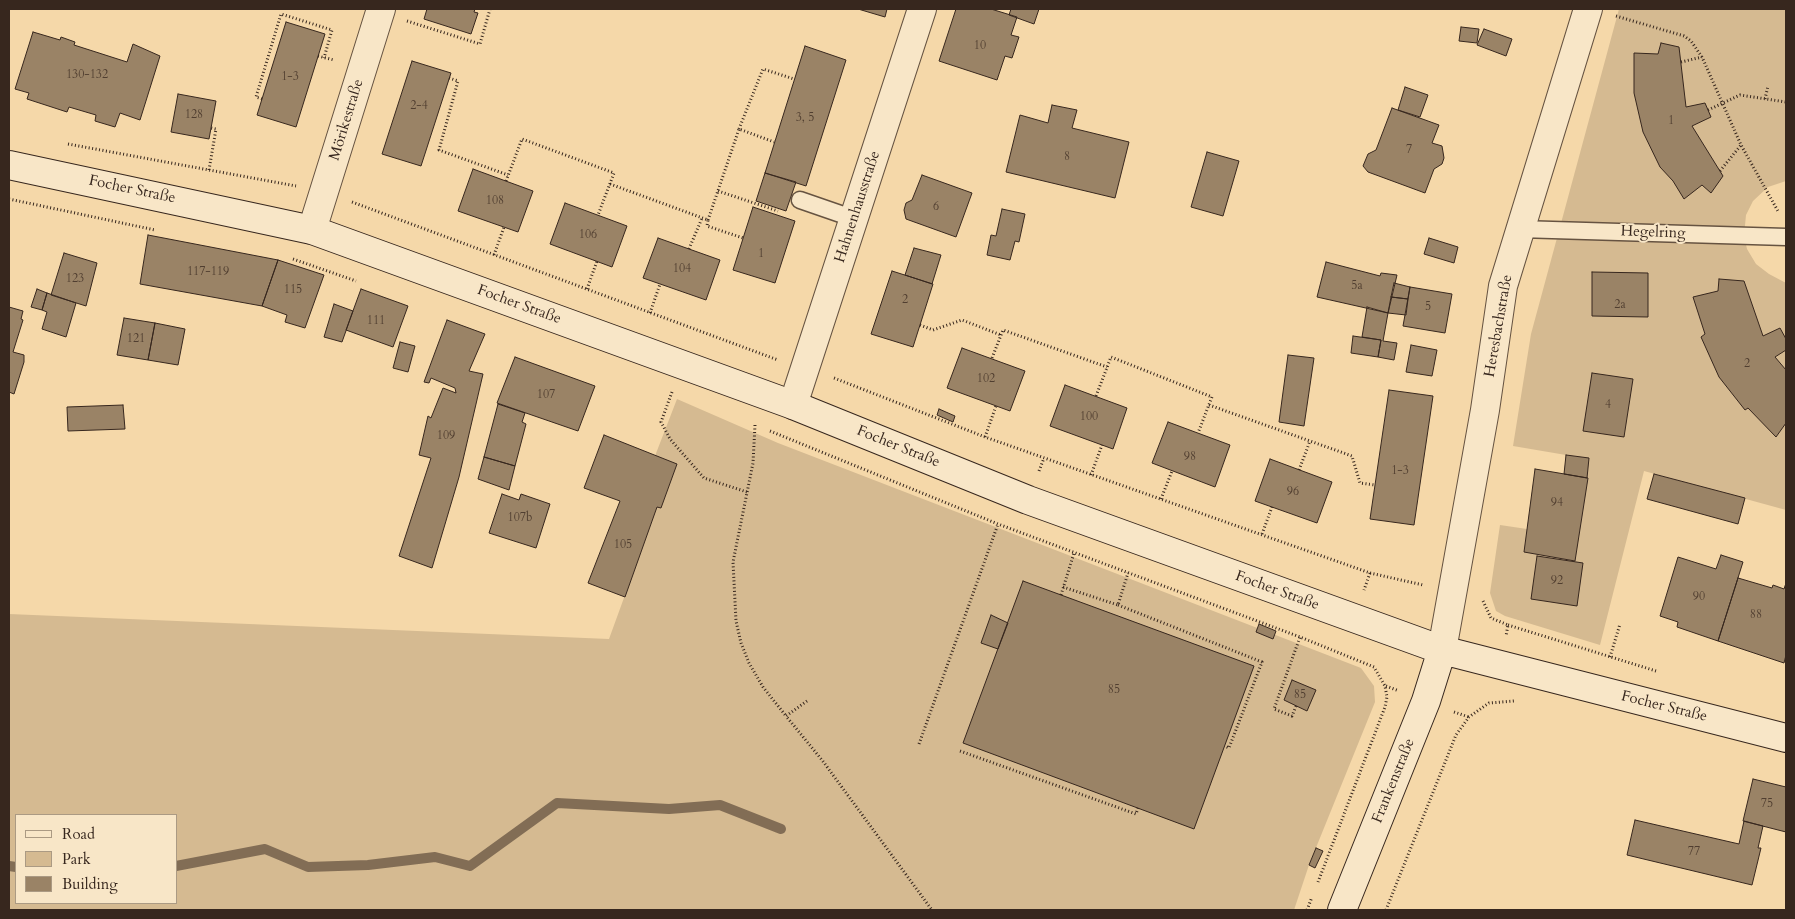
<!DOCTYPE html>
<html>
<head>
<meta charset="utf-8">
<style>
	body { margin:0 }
	#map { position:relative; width:1795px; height:919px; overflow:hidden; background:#f5d8a9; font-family:Cardo,serif }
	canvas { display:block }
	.frame { position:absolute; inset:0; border:10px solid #37271e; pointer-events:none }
	.legend { position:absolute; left:15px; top:814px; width:162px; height:90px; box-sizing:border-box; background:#f8e6c7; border:1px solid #ab9a83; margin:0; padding:6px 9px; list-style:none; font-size:15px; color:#37271e }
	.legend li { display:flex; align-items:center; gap:10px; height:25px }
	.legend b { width:25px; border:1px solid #ab9a83 }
</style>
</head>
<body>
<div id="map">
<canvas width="1795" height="919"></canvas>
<div class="frame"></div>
<ul class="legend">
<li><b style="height:6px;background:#f8e6c7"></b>Road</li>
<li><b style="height:14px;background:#d5ba91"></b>Park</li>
<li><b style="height:14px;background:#9a8366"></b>Building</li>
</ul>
</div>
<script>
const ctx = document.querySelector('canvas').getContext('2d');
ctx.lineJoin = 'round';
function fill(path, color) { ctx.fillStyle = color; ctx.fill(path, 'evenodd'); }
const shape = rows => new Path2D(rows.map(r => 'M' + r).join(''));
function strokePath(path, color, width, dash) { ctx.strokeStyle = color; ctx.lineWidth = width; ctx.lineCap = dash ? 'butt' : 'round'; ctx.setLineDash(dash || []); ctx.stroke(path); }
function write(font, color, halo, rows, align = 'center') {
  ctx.font = font + ' Cardo,serif'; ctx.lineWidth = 4; ctx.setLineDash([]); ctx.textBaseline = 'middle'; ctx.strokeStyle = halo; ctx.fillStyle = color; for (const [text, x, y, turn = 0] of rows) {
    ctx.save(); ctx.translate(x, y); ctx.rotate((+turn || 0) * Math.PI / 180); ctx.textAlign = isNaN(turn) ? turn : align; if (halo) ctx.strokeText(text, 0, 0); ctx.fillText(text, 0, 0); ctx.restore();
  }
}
fill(shape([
	[1619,9,1786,9,1786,181,1768,187,1753,201,1746,215,1744,236,1747,249,1756,264,1769,274,1786,283,1786,510,1644,471,1600,645,1505,616,1496,611,1490,593,1500,525,1527,529,1535,469,1564,474,1566,455,1513,446,1531,334],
	[677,399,778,443,1361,668,1374,686,1375,702,1309,865,1294,910,9,910,9,614,609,639,657,507,661,508,677,464,655,456],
	[16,815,176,815,176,903,16,903]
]), '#d5ba91');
strokePath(shape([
	[9,866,16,867],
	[176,866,265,849,308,867,368,865,435,857,470,866,557,803,669,809,720,805,781,829]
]), '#826d55', 10);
const building = shape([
	[427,9,475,9,474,12,478,13,471,34,424,19,427,9],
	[858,9,887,9,885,17,858,9],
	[956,9,991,9,1017,17,1011,35,1019,37,1012,58,1005,56,997,80,939,61,956,9],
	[1011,9,1039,9,1034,24,1009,15,1011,9],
	[286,22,325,34,296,127,257,115,286,22],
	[1461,27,1479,29,1477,43,1459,41,1461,27],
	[1484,29,1512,39,1506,56,1477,45,1484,29],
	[33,32,60,40,61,37,75,42,74,45,127,62,133,44,160,56,140,120,120,113,115,127,95,121,96,115,69,107,67,112,27,99,29,93,15,89,33,32],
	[1661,43,1679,47,1686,107,1705,103,1711,117,1692,126,1723,176,1711,193,1702,185,1684,199,1673,181,1660,167,1643,132,1634,93,1634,53,1658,54,1661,43],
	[805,46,846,60,806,186,765,173,805,46],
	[412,61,451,73,421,166,382,154,412,61],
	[1405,87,1428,95,1420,117,1398,110,1405,87],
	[178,94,216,101,209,139,171,132,178,94],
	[1052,105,1077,110,1072,128,1129,142,1115,198,1006,172,1020,115,1048,123,1052,105],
	[1392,108,1439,125,1432,143,1442,146,1444,158,1442,164,1434,169,1425,193,1368,172,1363,166,1368,154,1376,150,1392,108],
	[1207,152,1239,161,1223,216,1191,207,1207,152],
	[473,169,533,191,518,232,458,211,473,169],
	[765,173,796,182,786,211,756,201,765,173],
	[922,175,972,193,956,237,906,219,904,210,906,203,912,200,922,175],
	[565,203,627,226,612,267,550,244,565,203],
	[753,207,795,221,775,283,733,270,753,207],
	[1002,209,1025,214,1019,242,1015,241,1010,260,987,255,991,235,996,236,1002,209],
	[148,235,278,260,262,306,140,284,148,235],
	[658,238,720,260,706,300,643,278,658,238],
	[1429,238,1458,247,1454,263,1424,254,1429,238],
	[914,248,941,255,932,284,905,275,914,248],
	[64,253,97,263,86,306,51,295,64,253],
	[278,260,324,275,305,328,285,322,287,315,262,306,278,260],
	[1326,262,1380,276,1381,273,1397,275,1388,313,1317,297,1326,262],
	[892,271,933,284,913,347,871,334,892,271],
	[1592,272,1648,273,1648,317,1592,316,1592,272],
	[1719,279,1744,281,1763,336,1780,328,1786,339,1786,350,1775,357,1786,370,1786,423,1776,437,1748,408,1745,410,1719,377,1701,337,1705,334,1693,297,1718,291,1719,279],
	[1394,283,1410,287,1408,299,1391,297,1394,283],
	[1410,287,1452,294,1445,333,1403,326,1410,287],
	[37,289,47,293,42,310,31,307,37,289],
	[361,289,408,306,393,347,346,330,361,289],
	[47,293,76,303,66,337,42,329,47,312,42,310,47,293],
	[1391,297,1408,299,1406,315,1388,313,1391,297],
	[334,304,353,311,342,342,324,337,334,304],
	[9,307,23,311,21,319,23,320,13,352,24,355,24,362,14,394,9,392,9,307],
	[1367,307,1388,313,1383,341,1397,343,1394,360,1378,357,1381,340,1362,337,1367,307],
	[124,318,155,323,148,360,117,355,124,318],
	[447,320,485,334,469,371,483,374,459,477,432,568,399,556,431,458,419,455,428,416,431,418,443,388,456,393,455,388,431,378,429,383,424,382,447,320],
	[155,323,185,329,178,365,148,360,155,323],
	[1353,336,1381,340,1378,357,1351,353,1353,336],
	[400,342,415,346,408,372,393,368,400,342],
	[1411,345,1437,350,1432,376,1406,372,1411,345],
	[962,348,1025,371,1010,411,947,388,962,348],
	[1288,355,1314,358,1304,426,1279,422,1288,355],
	[515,357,595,386,578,431,497,403,515,357],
	[1592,373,1633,379,1624,437,1583,431,1592,373],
	[1065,385,1127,408,1113,449,1050,426,1065,385],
	[1389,390,1433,396,1414,525,1370,519,1389,390],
	[498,404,525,413,522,422,526,424,515,466,484,457,498,404],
	[123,405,125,429,68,431,67,407,123,405],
	[939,409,955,416,953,422,937,415,939,409],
	[1168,422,1230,445,1215,487,1152,463,1168,422],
	[604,435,677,464,661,508,657,507,625,597,588,583,620,501,584,488,604,435],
	[1566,455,1589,458,1587,478,1564,474,1566,455],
	[484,457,515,466,509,490,478,479,484,457],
	[1270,459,1332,482,1317,523,1255,501,1270,459],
	[1535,469,1588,478,1575,561,1524,552,1535,469],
	[1654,474,1745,498,1738,524,1647,499,1654,474],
	[502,494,519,500,521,494,550,504,536,548,489,533,502,494],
	[1721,555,1743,562,1718,641,1677,627,1678,622,1660,616,1678,557,1716,569,1721,555],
	[1537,556,1583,563,1577,606,1531,599,1537,556],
	[1738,578,1772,588,1773,585,1784,589,1786,583,1786,655,1784,663,1718,641,1738,578],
	[1023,581,1254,666,1194,829,963,743,1023,581],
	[991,615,1008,623,998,649,981,643,991,615],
	[1259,624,1276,631,1273,639,1256,632,1259,624],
	[1292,680,1316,690,1307,711,1284,700,1292,680],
	[1753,779,1786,787,1786,832,1743,821,1753,779],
	[1635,820,1739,844,1744,821,1763,826,1758,848,1761,848,1752,885,1627,855,1635,820],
	[1316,848,1323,851,1315,868,1309,865,1316,848]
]);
fill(building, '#9a8366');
strokePath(building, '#37271e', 1);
const lane = shape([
	[800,200,855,219],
	[1519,229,1786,237]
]);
const street = shape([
	[312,230,381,9],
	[793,405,922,9],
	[1442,650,1485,410,1503,286,1588,9]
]);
const secondary = shape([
	[9,165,312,230,793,405,1028,500,1442,650,1786,738],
	[1342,910,1426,701,1442,650]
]);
strokePath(lane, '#665341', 19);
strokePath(street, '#665341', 30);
strokePath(secondary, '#37271e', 30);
strokePath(shape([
	[1616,16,1684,36,1691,41,1702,57,1741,145,1779,213],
	[407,21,480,44,490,9],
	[318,56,334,60],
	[1681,62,1702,57],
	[449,78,458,81,439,150,508,175],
	[262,99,256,97,281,14,332,30,324,58],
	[1765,99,1768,86],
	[1708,110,1740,95,1786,102],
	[739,129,763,69,794,79],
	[68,144,296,186],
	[209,170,216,129,211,128],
	[1720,171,1741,145],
	[506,181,522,139,614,173,598,215],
	[610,184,708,220,707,226,743,238],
	[718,191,778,211],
	[9,199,155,230],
	[352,202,778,360],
	[708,220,739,129,774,142],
	[689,249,702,218],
	[494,255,504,227],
	[293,259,356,281],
	[587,289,597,261],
	[650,313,660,284],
	[920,325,933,330,962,320,1001,335],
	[992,358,1003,330,1107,367],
	[834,378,985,437,1370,573,1364,590],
	[672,392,661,422,670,439,704,478,747,492],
	[1096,396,1111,357,1212,397,1198,433],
	[1209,405,1352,456,1360,483,1375,485],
	[755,425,753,463,733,562,736,621,741,643,749,663,763,687,786,716],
	[770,431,998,524,1300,637,1374,667,1385,686,1387,697,1385,707,1318,882],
	[985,437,996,406],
	[1299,470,1310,441],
	[1039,471,1044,458],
	[1091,475,1102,445],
	[1161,499,1172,471],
	[1262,534,1272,507],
	[1370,573,1423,585],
	[1063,587,1118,605,1128,573],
	[1061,595,1074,553],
	[1483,601,1491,618,1508,625,1506,636],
	[1118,605,1262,662,1229,748,1225,746],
	[1508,625,1656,671],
	[1610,657,1620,624],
	[1386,686,1399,691],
	[807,701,786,716,822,760,932,910],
	[1296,706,1292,716,1274,709,1300,637],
	[1454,712,1469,717],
	[919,744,998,524],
	[960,751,1136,814,1138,808],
	[1307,910,1312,897],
	[1386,910,1456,735,1469,717,1489,703,1514,701]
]), '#37271e', 3, [1, 2.5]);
strokePath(lane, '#f8e6c7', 16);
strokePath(street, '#f8e6c7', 28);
strokePath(secondary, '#f8e6c7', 28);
write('12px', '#503e30', null, [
	["10",980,46],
	["130-132",87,75],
	["1-3",290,77],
	["2-4",419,106],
	["128",194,115],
	["3, 5",805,118],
	["1",1671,121],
	["7",1409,150],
	["8",1067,157],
	["108",495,201],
	["6",936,207],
	["106",588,235],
	["1",761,254],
	["104",682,269],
	["117-119",208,272],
	["123",75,279],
	["5a",1357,286],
	["115",293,290],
	["2",905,300],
	["2a",1620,305],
	["5",1428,307],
	["111",376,321],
	["121",136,339],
	["2",1747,364],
	["102",986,379],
	["107",546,395],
	["4",1608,405],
	["100",1089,417],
	["109",446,436],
	["98",1190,457],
	["1-3",1400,471],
	["96",1293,492],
	["94",1557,503],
	["107b",520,518],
	["105",623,545],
	["92",1557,581],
	["90",1699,597],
	["88",1756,615],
	["85",1114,690],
	["85",1300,695],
	["75",1767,804],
	["77",1694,852]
]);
write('15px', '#37271e', '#f8e6c7', [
	["Mörikestraße",347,120,-73],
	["Focher Straße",132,190,12],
	["Hahnenhausstraße",858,207,-72],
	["Hegelring",1653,233,2],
	["Focher Straße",519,305,20],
	["Heresbachstraße",1499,326,-80],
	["Focher Straße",898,447,22],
	["Focher Straße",1277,591,20],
	["Focher Straße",1664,707,14],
	["Frankenstraße",1394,781,-68]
]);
</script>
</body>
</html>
